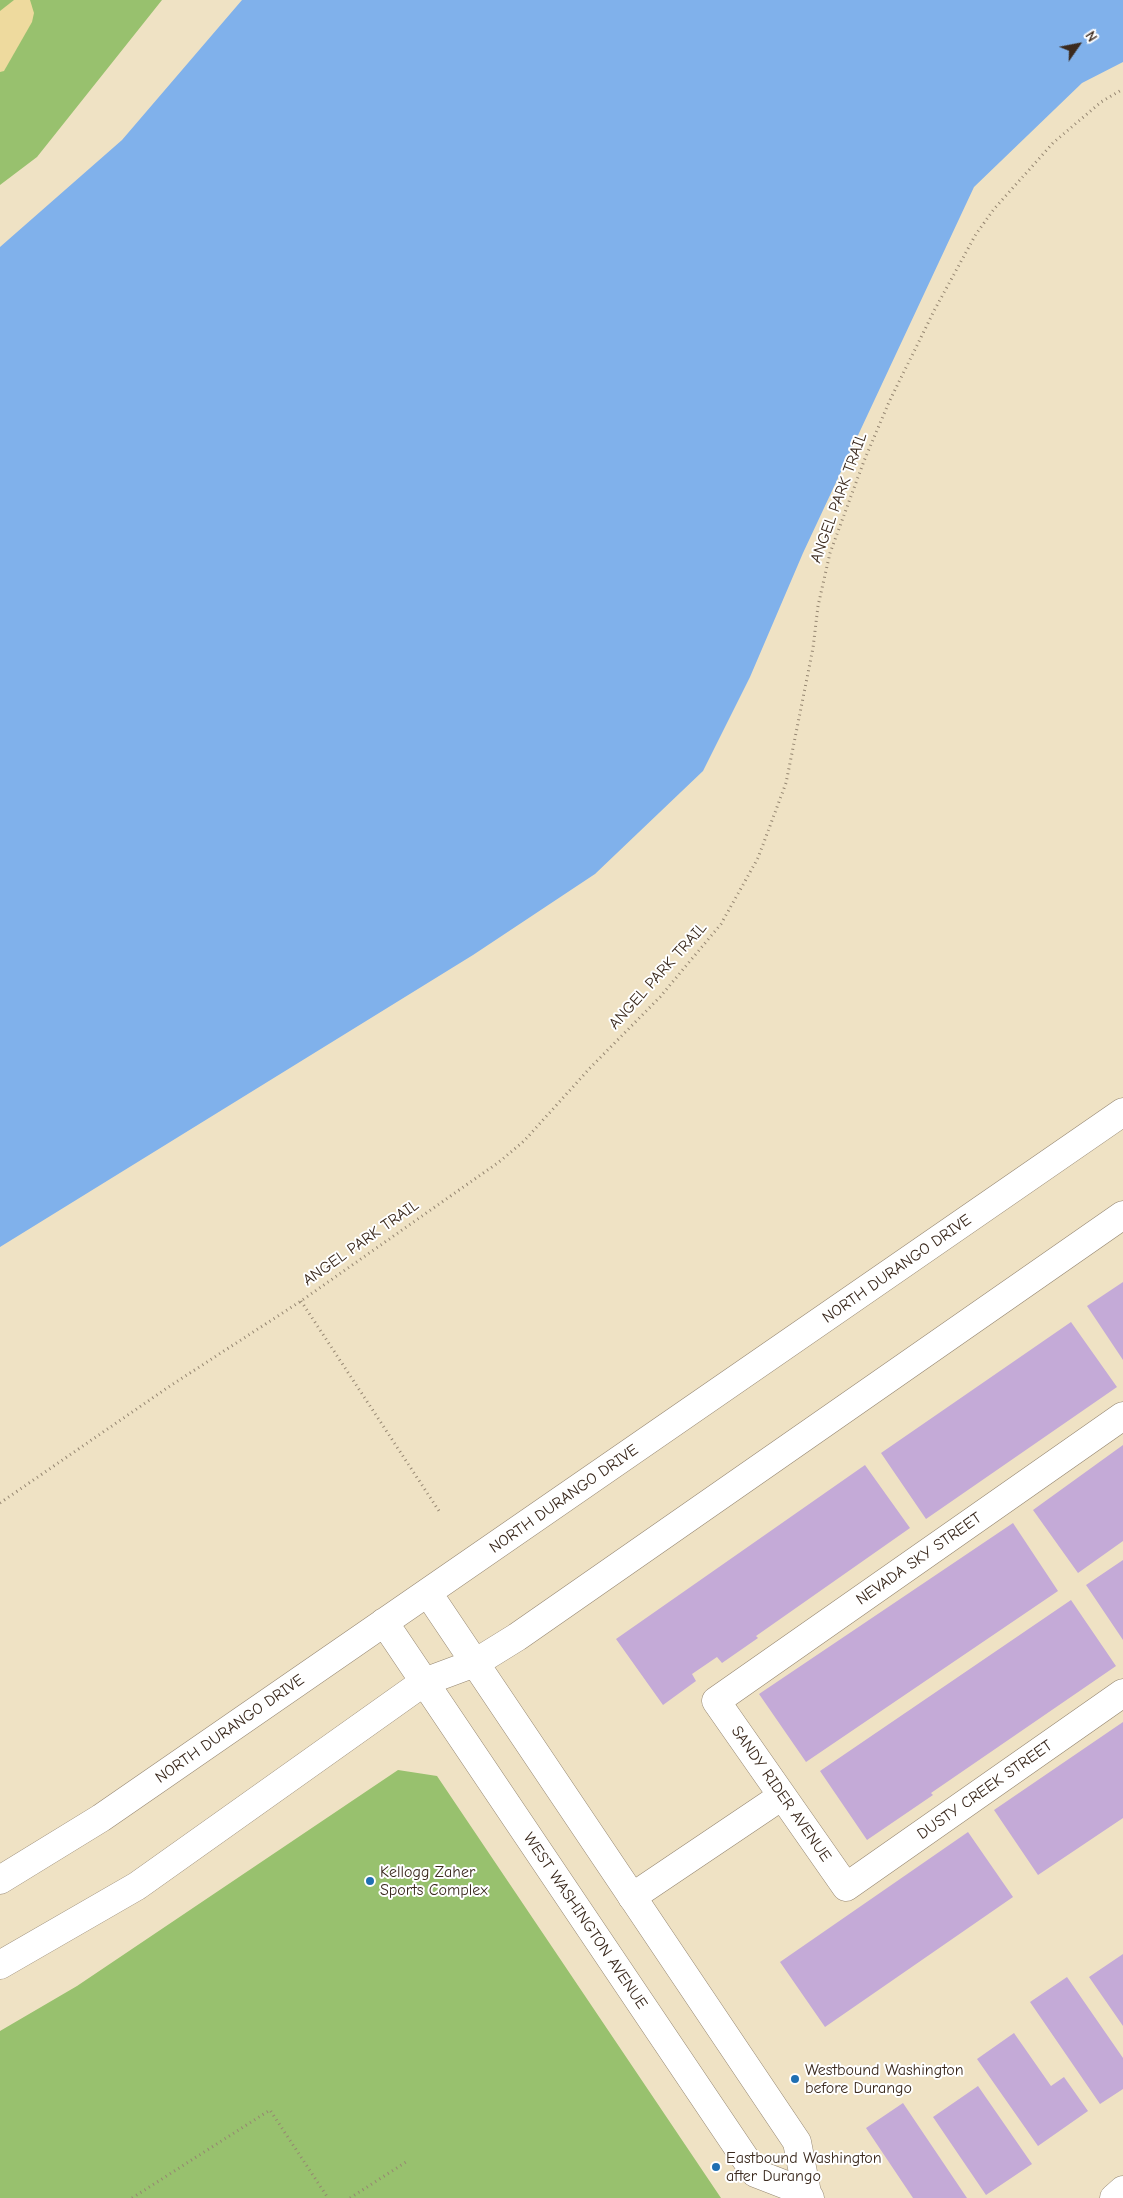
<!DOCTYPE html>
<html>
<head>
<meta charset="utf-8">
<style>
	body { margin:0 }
	#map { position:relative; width:1123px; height:2198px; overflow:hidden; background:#efe2c4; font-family:"Comic Neue",sans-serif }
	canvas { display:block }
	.north { position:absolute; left:1053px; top:20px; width:50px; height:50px; -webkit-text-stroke:4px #fff; paint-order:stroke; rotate:57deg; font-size:14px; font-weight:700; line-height:20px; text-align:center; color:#3b2a1e }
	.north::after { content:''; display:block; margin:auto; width:18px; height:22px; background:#3b2a1e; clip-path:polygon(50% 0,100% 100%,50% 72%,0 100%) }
</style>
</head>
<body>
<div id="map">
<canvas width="1123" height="2198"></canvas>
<div class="north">N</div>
</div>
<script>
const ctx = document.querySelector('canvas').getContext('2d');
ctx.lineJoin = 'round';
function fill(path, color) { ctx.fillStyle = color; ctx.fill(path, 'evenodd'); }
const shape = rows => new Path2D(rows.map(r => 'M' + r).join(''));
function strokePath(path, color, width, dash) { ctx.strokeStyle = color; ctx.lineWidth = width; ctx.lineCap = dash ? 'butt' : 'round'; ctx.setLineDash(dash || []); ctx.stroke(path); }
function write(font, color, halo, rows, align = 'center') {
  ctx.font = font + ' "Comic Neue",sans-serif'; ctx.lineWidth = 4; ctx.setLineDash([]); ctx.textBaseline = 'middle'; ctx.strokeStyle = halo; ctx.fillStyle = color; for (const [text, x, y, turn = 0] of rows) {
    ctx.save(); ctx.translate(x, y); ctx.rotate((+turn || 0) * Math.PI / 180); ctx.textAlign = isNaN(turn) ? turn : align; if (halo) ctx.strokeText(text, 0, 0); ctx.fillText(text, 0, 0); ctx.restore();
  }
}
fill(shape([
	[0,0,162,0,37,157,0,185],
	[398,1770,437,1776,721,2198,0,2198,0,2031,77,1986]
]), '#98c16e');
fill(shape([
	[14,0,30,0,34,13,32,22,4,71,0,72,0,11]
]), '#eeda9e');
fill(shape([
	[242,0,1123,0,1123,62,1082,83,974,187,803,553,750,677,703,771,595,874,473,955,0,1247,0,247,122,140]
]), '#80b1eb');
fill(shape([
	[1123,1282,1123,1360,1087,1306],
	[1071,1322,1117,1387,926,1519,881,1453],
	[1123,1445,1123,1541,1078,1573,1033,1510],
	[865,1465,910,1528,756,1636,758,1638,722,1663,717,1657,692,1674,696,1681,663,1705,616,1639],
	[1013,1523,1058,1591,806,1762,759,1694],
	[1123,1560,1123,1640,1086,1585],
	[1071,1600,1116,1666,931,1793,933,1795,867,1840,820,1771],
	[1123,1722,1123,1818,1038,1875,994,1810],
	[968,1832,1013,1897,825,2027,780,1962],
	[1123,1954,1123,2026,1089,1977],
	[1067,1977,1123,2058,1123,2089,1100,2104,1030,2002],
	[1014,2033,1051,2086,1064,2077,1088,2111,1038,2146,977,2059],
	[978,2086,1032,2164,986,2195,933,2117],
	[903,2103,967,2198,913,2198,866,2128]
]), '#c4aad7');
const street = shape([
	[1123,1416,716,1701,846,1887,1123,1693],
	[632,1897,782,1796],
	[1114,2198,1123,2190]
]);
const secondary = shape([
	[428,1593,797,2142,807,2193,810,2198],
	[384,1622,755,2173,807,2193],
	[0,1880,101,1818,1123,1112],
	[0,1965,137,1886,424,1682,475,1663,517,1637,1123,1215]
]);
strokePath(street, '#958671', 29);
strokePath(secondary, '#958671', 29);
strokePath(shape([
	[301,1301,441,1514],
	[0,1503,170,1386,301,1301,499,1162,524,1141,590,1068,660,997,721,924,758,858,786,783,813,648,818,606,830,553,864,461,889,402,935,309,976,234,994,209,1053,143,1101,102,1123,89],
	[132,2198,270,2110,328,2198],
	[350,2198,406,2162]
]), '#958671', 3, [1, 4]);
strokePath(street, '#fff', 28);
strokePath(secondary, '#fff', 28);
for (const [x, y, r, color] of [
	[370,1881,5,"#1f6fb2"],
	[795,2079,5,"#1f6fb2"],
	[716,2167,5,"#1f6fb2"]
]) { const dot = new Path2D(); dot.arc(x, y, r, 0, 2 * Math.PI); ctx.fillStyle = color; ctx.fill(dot); strokePath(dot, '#fff', 2); }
write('16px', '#3b2a1e', '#fff', [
	["ANGEL PARK TRAIL",839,498,-70],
	["ANGEL PARK TRAIL",658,976,-48],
	["ANGEL PARK TRAIL",361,1243,-35],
	["NORTH DURANGO DRIVE",897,1269,-35],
	["NORTH DURANGO DRIVE",564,1499,-35],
	["NEVADA SKY STREET",919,1559,-35],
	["NORTH DURANGO DRIVE",230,1729,-35],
	["DUSTY CREEK STREET",985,1790,-35],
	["SANDY RIDER AVENUE",781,1794,55],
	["WEST WASHINGTON AVENUE",585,1921,56]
]);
write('16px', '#3b2a1e', '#fff', [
	["Kellogg Zaher",380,1872],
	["Sports Complex",380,1890],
	["Westbound Washington",805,2070],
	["before Durango",805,2088],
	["Eastbound Washington",726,2158],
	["after Durango",726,2176]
], 'left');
</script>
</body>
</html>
